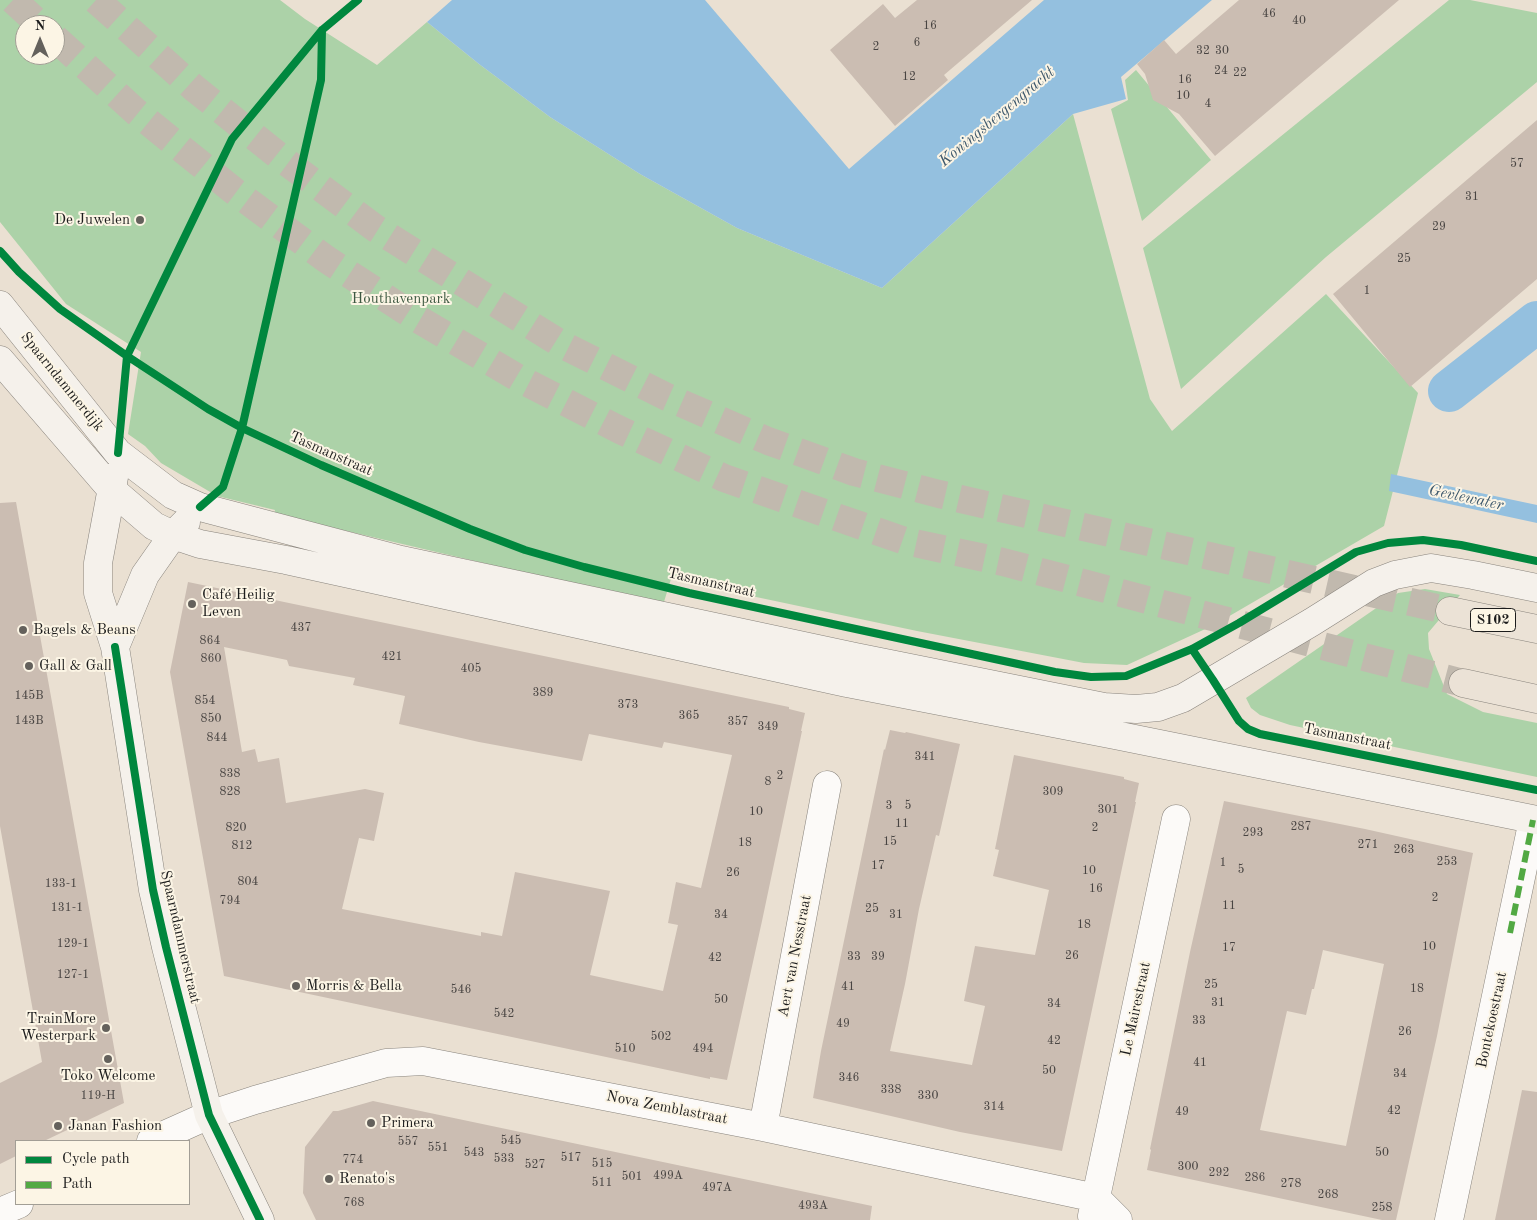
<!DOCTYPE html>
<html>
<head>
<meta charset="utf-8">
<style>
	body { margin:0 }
	#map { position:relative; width:1537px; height:1220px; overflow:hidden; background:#eae0d2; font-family:"Old Standard TT",serif }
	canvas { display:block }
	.legend { position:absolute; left:15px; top:1140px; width:175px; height:65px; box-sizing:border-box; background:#fcf5e5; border:1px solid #a29e95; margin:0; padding:6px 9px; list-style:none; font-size:15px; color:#1c1c1c }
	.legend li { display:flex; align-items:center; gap:10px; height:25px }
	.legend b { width:25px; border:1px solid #a29e95 }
	.north { position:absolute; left:15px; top:15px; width:50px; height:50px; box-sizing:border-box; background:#fcf5e5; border:1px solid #a29e95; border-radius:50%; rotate:0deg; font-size:14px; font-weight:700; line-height:20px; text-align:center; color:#1c1c1c }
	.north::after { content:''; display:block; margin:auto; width:18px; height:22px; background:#64615c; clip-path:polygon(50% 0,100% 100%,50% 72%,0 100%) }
</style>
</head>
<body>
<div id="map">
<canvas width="1537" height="1220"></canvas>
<ul class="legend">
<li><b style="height:6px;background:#00873e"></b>Cycle path</li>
<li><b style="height:6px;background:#52a943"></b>Path</li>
</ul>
<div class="north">N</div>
</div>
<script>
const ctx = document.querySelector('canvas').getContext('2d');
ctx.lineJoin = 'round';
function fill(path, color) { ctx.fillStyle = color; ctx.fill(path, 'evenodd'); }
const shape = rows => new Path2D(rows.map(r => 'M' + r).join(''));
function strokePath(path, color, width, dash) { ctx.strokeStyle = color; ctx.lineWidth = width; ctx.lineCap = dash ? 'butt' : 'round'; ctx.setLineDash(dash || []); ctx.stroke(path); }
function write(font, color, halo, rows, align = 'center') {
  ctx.font = font + ' "Old Standard TT",serif'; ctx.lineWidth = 4; ctx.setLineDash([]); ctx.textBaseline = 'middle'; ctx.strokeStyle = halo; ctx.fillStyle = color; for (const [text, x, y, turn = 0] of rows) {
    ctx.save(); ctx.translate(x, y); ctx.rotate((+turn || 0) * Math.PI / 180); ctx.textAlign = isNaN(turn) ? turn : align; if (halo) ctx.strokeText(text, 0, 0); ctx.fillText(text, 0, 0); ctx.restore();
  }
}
fill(shape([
	[0,0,280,0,305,19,377,65,427,22,479,64,550,117,640,174,737,228,882,288,1073,114,1150,399,1172,431,1326,294,1418,393,1384,526,1214,625,1127,665,1084,663,917,631,671,579,663,605,274,514,275,510,217,496,161,463,145,446,128,434,141,352,66,304,0,222],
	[25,25,55,25,55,55,25,55],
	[1449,0,1470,0,1537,13,1537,82,1326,257,1181,389,1143,248],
	[1136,70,1211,160,1142,221,1111,109,1128,100,1125,80],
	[1425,589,1460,595,1428,633,1429,649,1447,694,1483,712,1537,723,1537,777,1290,725,1260,715,1251,708,1246,698,1398,593]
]), '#acd2a8');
fill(shape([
	[452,0,705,0,849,169,1044,0,1212,0,1121,77,1126,99,1073,114,882,288,737,228,640,174,550,117,479,64,427,22],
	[1391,474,1537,505,1537,523,1389,491]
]), '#94c0df');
strokePath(shape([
	[1449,391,1537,322]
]), '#94c0df', 42);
fill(shape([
	[917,0,1032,0,944,75,948,80,895,126,830,50,883,4,895,18],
	[1239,0,1399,0,1215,156,1179,114,1153,100,1145,74,1137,64,1164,40,1176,54],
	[1537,120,1537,279,1410,387,1333,294],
	[16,502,124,1103,44,1141,16,1141,16,1156,0,1164,0,1083,42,1062,0,826,0,503],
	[188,582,789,707,789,709,805,713,801,731,802,731,762,921,727,1080,710,1077,710,1079,224,976,170,672],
	[224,647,287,660,289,666,355,678,353,685,405,696,399,724,479,742,582,761,589,734,662,748,664,742,732,755,701,888,676,882,668,923,678,925,663,991,590,975,610,891,515,872,502,936,481,932,481,936,342,909,359,838,374,841,384,793,365,789,286,803,279,758,258,762,255,749,242,752],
	[890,730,905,733,906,732,960,744,939,836,936,835,919,909,905,984,890,1051,972,1065,985,1006,964,1001,975,946,1035,955,1049,890,993,876,999,850,995,849,1014,755,1124,777,1124,779,1139,783,1135,802,1136,802,1062,1151,960,1132,813,1098,821,1051,884,749,885,750],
	[1224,801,1365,829,1473,853,1437,1036,1396,1220,1382,1220,1147,1170,1151,1150,1150,1149,1190,952],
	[1323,950,1384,964,1346,1146,1260,1130,1287,1011,1306,1015,1312,989,1314,989],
	[1522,1090,1537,1092,1537,1220,1495,1220],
	[373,1101,872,1206,870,1220,316,1220,303,1193,305,1147,333,1111,338,1111]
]), '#cbbdb2');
strokePath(shape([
	[13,0,40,25],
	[96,0,194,88,285,161,375,228,561,344,667,397,768,441,854,472,939,494,1450,611],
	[55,38,136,112,234,191,326,259,418,319,518,378,620,430,724,478,905,541,1003,562,1463,683]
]), '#c1b9ae', 28, [28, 14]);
const street = shape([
	[763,1127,827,785],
	[151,1141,209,1115,255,1100,386,1063,423,1061,763,1127,1096,1198,1118,1220],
	[0,1212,19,1204],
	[1092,1216,1176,819],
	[1449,1220,1533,820]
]);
const secondary = shape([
	[0,305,118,453,173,495,200,507,401,560,855,657,1104,707,1136,709,1158,707,1183,698,1312,622,1374,583,1395,575,1431,568,1473,575,1537,588],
	[0,360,112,490,154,526,173,535,200,544,286,560,847,683,1115,735,1537,820],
	[114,477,98,563,98,593,115,647,153,890,166,947,209,1115,260,1220],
	[115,647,145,575,173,535,186,522]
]);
const highway = shape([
	[1450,611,1537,629],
	[1463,683,1537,699]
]);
strokePath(street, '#89847d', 29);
strokePath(secondary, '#89847d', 29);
strokePath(highway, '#89847d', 29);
strokePath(street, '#fcfaf8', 28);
strokePath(secondary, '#f5f1eb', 28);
strokePath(highway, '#ebe2d6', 28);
strokePath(shape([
	[1510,933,1533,820]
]), '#52a943', 6, [12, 6]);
strokePath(shape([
	[0,251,19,272,60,309,127,356,208,409,242,428,321,465,470,529,525,550,584,567,689,593,1055,672,1091,677,1126,676,1192,649,1239,623,1356,552,1388,543,1423,540,1461,545,1537,561],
	[118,453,127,356,232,139,322,30,358,0],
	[200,507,223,487,242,428,321,80,322,30],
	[115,647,153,890,166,947,209,1115,260,1220],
	[1192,649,1213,680,1239,721,1248,729,1260,734,1537,790]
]), '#00873e', 8);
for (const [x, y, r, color] of [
	[140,220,5,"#64615c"],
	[192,604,5,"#64615c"],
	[23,630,5,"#64615c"],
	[29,666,5,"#64615c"],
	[296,986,5,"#64615c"],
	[106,1028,5,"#64615c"],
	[108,1059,5,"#64615c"],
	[371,1123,5,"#64615c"],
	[58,1126,5,"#64615c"],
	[329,1179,5,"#64615c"]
]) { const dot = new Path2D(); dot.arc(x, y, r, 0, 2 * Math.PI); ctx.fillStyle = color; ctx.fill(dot); strokePath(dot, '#fcf5e5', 2); }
write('12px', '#484442', null, [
	["46",1269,14],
	["40",1299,21],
	["16",930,26],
	["6",917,43],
	["2",876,47],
	["32",1203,51],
	["30",1222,51],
	["24",1221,71],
	["22",1240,73],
	["12",909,77],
	["16",1185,80],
	["10",1183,96],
	["4",1208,104],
	["57",1517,164],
	["31",1472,197],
	["29",1439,227],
	["25",1404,259],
	["1",1367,291],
	["437",301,628],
	["864",210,641],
	["421",392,657],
	["860",211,659],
	["405",471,669],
	["389",543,693],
	["145B",29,696],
	["854",205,701],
	["373",628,705],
	["365",689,716],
	["850",211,719],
	["143B",29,721],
	["357",738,722],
	["349",768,727],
	["844",217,738],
	["341",925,757],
	["838",230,774],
	["2",780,776],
	["8",768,782],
	["828",230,792],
	["309",1053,792],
	["3",889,806],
	["5",908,806],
	["301",1108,810],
	["10",756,812],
	["11",902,824],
	["287",1301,827],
	["820",236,828],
	["2",1095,828],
	["293",1253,833],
	["15",890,842],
	["18",745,843],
	["271",1368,845],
	["812",242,846],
	["263",1404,850],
	["253",1447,862],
	["1",1223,863],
	["17",878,866],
	["5",1241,870],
	["10",1089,871],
	["26",733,873],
	["804",248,882],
	["133-1",61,884],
	["16",1096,889],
	["2",1435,898],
	["794",230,901],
	["11",1229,906],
	["131-1",67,908],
	["25",872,909],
	["34",721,915],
	["31",896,915],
	["18",1084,925],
	["129-1",73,944],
	["10",1429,947],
	["17",1229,948],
	["26",1072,956],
	["33",854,957],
	["39",878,957],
	["42",715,958],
	["127-1",73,975],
	["25",1211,985],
	["41",848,987],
	["18",1417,989],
	["546",461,990],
	["50",721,1000],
	["31",1218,1003],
	["34",1054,1004],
	["542",504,1014],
	["33",1199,1021],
	["49",843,1024],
	["26",1405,1032],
	["502",661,1037],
	["42",1054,1041],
	["510",625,1049],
	["494",703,1049],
	["41",1200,1063],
	["50",1049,1071],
	["34",1400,1074],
	["346",849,1078],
	["338",891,1090],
	["119-H",98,1096],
	["330",928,1096],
	["314",994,1107],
	["42",1394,1111],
	["49",1182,1112],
	["545",511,1141],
	["557",408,1142],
	["551",438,1148],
	["543",474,1153],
	["50",1382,1153],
	["517",571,1158],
	["533",504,1159],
	["774",353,1160],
	["515",602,1164],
	["527",535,1165],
	["300",1188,1167],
	["292",1219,1173],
	["499A",668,1176],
	["501",632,1177],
	["286",1255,1178],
	["511",602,1183],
	["278",1291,1184],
	["497A",717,1188],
	["268",1328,1195],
	["768",354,1203],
	["493A",813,1206],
	["258",1382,1208]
]);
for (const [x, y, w] of [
	[1493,620,45]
]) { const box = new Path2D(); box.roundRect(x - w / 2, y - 11.5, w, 23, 4); ctx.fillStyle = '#fcf5e5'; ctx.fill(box); strokePath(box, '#1c1c1c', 1); }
write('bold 14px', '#1c1c1c', null, [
	["S102",1493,620]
]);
write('15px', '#1c1c1c', '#fcf5e5', [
	["De Juwelen",130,220,"right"],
	["Café Heilig",202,595],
	["Leven",202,612],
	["Bagels & Beans",33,630],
	["Gall & Gall",39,666],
	["Morris & Bella",306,986],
	["TrainMore",96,1019,"right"],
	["Westerpark",96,1036,"right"],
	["Toko Welcome",108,1076,"center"],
	["Primera",381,1123],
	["Janan Fashion",68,1126],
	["Renato's",339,1179]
], 'left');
write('15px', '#3d5841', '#fcf5e5', [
	["Houthavenpark",401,299]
]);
write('15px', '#1c1c1c', '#fcf5e5', [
	["Spaarndammerdijk",62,382,51],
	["Tasmanstraat",331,454,24],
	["Tasmanstraat",711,583,13],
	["Tasmanstraat",1347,737,11],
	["Spaarndammerstraat",180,937,77],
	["Aert van Nesstraat",795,956,-79],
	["Le Mairestraat",1136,1009,-78],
	["Bontekoestraat",1492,1020,-78],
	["Nova Zemblastraat",667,1108,11]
]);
write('italic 16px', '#3d586c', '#fcf5e5', [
	["Koningsbergengracht",997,117,-40],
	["Gevlewater",1466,498,12]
]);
</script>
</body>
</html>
